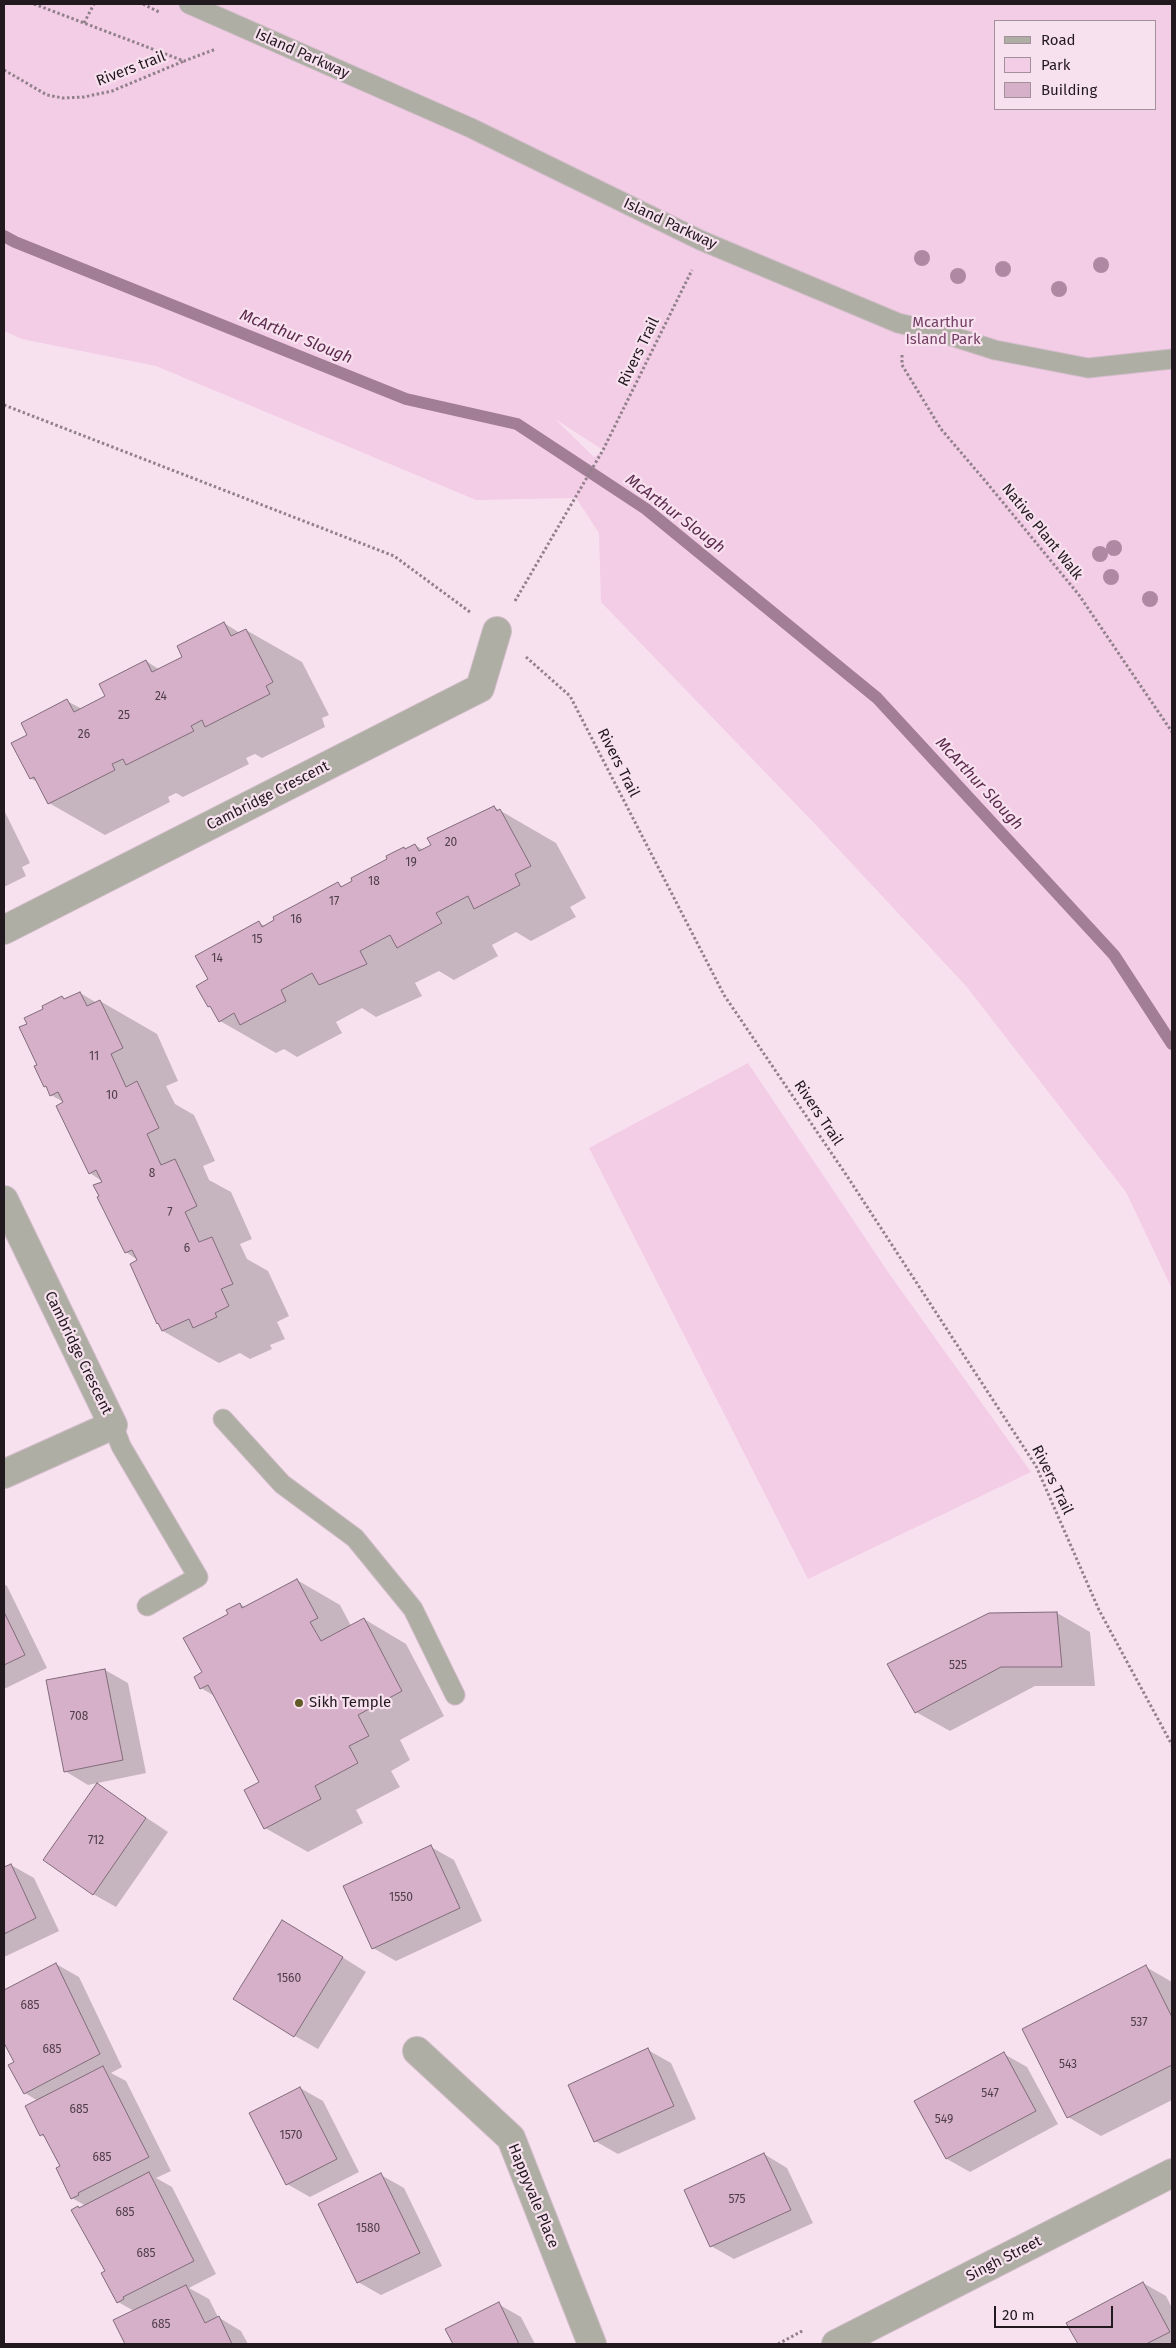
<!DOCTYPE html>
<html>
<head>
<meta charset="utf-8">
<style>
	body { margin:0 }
	#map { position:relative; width:1176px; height:2348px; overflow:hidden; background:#f8e1ef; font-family:"Fira Sans",sans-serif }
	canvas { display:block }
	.frame { position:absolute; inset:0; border:5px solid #21191e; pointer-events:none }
	.legend { position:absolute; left:994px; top:20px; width:162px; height:90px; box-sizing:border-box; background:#f8e1ef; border:1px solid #a2919b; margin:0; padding:6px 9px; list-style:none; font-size:15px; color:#21191e }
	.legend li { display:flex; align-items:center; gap:10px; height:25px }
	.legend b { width:25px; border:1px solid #a2919b }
	.scale { position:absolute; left:994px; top:2306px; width:119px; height:22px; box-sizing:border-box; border:2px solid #21191e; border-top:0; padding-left:6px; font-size:15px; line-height:18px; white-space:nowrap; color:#21191e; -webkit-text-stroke:4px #f8e1ef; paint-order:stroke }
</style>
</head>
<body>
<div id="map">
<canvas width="1176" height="2348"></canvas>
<div class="frame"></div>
<ul class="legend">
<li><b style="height:6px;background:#afaea4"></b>Road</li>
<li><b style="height:14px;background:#f3cce6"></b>Park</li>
<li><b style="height:14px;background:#d6afc9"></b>Building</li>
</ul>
<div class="scale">20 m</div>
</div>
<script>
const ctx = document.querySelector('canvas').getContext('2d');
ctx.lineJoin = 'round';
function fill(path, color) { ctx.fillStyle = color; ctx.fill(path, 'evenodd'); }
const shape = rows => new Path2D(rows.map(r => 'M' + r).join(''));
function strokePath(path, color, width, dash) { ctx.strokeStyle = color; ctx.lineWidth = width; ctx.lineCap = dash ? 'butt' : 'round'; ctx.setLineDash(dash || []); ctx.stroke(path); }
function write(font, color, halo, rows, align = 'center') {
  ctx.font = font + ' "Fira Sans",sans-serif'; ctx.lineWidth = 4.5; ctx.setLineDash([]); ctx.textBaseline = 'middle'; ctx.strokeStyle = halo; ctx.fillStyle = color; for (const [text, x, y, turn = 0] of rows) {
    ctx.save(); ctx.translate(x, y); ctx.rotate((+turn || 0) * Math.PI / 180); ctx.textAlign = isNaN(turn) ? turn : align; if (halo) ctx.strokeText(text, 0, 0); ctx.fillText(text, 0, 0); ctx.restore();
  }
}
fill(shape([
	[4,4,1172,4,1172,1289,1126,1192,966,986,814,823,601,602,599,533,576,498,476,500,156,366,22,339,4,331],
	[995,21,1155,21,1155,109,995,109],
	[555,419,603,450,603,451,594,457],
	[748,1063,888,1272,1031,1472,808,1579,589,1148]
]), '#f3cce6');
fill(shape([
	[224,623,240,633,246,630,302,662,329,715,322,718,325,727,262,758,255,754,246,758,249,764,183,797,176,793,168,797,170,802,105,835,49,803,39,783,30,778,29,736,67,701,82,709,107,697,146,661,160,670,184,658],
	[494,807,556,843,586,898,570,907,576,917,531,941,516,932,492,945,498,956,454,980,439,971,415,983,422,996,376,1017,362,1008,336,1022,342,1033,297,1057,284,1049,276,1053,220,1021,209,980,259,923,265,926,338,884,344,887,404,848,407,849,415,845,423,850],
	[4,810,30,863,22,867,26,876,4,887],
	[80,993,97,1003,100,1001,157,1034,178,1081,166,1086,175,1104,194,1115,215,1161,203,1166,209,1180,231,1192,252,1239,240,1244,247,1259,268,1271,289,1316,277,1322,285,1339,270,1345,272,1349,250,1359,240,1353,219,1363,163,1331,149,1306,150,1305,139,1261,126,1252,103,1182,90,1173,65,1103,51,1095,49,1088,45,1086,28,1025,62,997,66,1000],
	[297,1580,340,1605,351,1626,364,1619,406,1644,444,1716,400,1740,410,1760,391,1771,400,1787,356,1810,363,1823,308,1852,265,1828,261,1783,216,1697,201,1688,204,1673,230,1614,240,1604,245,1607],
	[4,1584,7,1586,47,1668,4,1689],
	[1057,1613,1090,1632,1095,1686,1035,1686,950,1731,916,1712],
	[105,1670,128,1683,146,1773,88,1785,65,1771],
	[97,1785,168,1832,116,1907,93,1894],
	[431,1847,454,1860,482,1921,396,1961,373,1948],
	[11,1865,34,1878,59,1931,4,1957,4,1868],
	[305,1934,366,1972,318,2049,295,2036],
	[56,1964,79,1977,122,2067,111,2073,126,2081,171,2171,156,2178,172,2187,216,2274,189,2288,209,2299,218,2317,241,2331,248,2344,127,2344,115,2320,134,2311,118,2302,86,2206,72,2198,61,2167,47,2138,41,2135,38,2101,25,2093,16,2063,4,2040,4,1992],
	[1146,1967,1172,1982,1172,2100,1101,2136,1068,2117],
	[648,2050,671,2063,696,2119,618,2154,595,2141],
	[1004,2054,1027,2067,1058,2124,970,2172,947,2159],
	[300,2088,323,2101,359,2172,310,2197,287,2184],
	[764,2154,787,2168,813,2223,734,2259,711,2246],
	[381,2175,404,2188,442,2266,381,2295,358,2282],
	[1143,2283,1166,2296,1172,2308,1172,2344,1079,2344,1068,2324],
	[498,2304,521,2317,535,2344,454,2344,447,2329]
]), '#0003');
strokePath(shape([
	[4,236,15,242,406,399,517,424,646,509,877,698,1114,955,1172,1044]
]), '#a27d96', 12);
const building = shape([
	[224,622,231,636,246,629,273,682,266,686,270,694,205,727,202,720,191,726,194,731,126,765,123,759,112,764,115,770,48,804,34,777,30,779,11,743,27,735,21,723,67,699,74,712,105,696,99,684,146,660,152,672,182,657,177,646,224,622],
	[494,806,497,811,500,809,531,866,515,874,520,885,474,909,468,896,436,913,442,923,397,948,390,935,360,951,367,964,319,985,312,973,281,990,286,1001,240,1025,234,1013,219,1022,210,1006,208,1007,196,986,208,979,195,956,259,921,262,927,274,920,273,917,338,882,341,887,352,881,351,878,387,859,386,856,404,847,405,849,415,844,419,851,431,845,427,838,494,806],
	[80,992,87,1006,100,1000,123,1048,111,1054,117,1067,126,1087,137,1081,159,1128,147,1134,161,1165,175,1159,197,1206,185,1212,199,1242,212,1237,233,1284,221,1289,229,1306,215,1313,217,1317,193,1328,189,1319,162,1331,158,1323,157,1324,130,1264,137,1260,132,1250,125,1253,97,1197,99,1196,93,1185,102,1182,96,1170,89,1174,56,1106,63,1102,58,1092,50,1096,46,1086,44,1087,34,1066,37,1065,19,1027,27,1024,24,1018,43,1009,42,1006,62,996,64,999,80,992],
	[297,1579,318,1618,310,1622,321,1641,364,1618,402,1691,358,1715,369,1736,349,1746,358,1763,315,1786,321,1799,264,1829,244,1790,259,1782,208,1685,200,1689,194,1677,202,1672,183,1638,228,1614,226,1610,240,1603,242,1608,297,1579],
	[4,1612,25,1655,4,1665,4,1612],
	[1057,1612,1062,1667,1001,1667,915,1713,887,1664,989,1613,1057,1612],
	[105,1669,123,1760,64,1772,46,1680,105,1669],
	[97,1783,146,1818,93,1895,43,1860,97,1783],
	[431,1845,460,1908,372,1949,343,1886,431,1845],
	[11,1864,36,1918,4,1934,4,1867,11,1864],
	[282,1920,343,1957,294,2037,233,1999,282,1920],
	[56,1963,100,2054,24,2094,8,2065,14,2062,4,2043,4,1990,56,1963],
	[1146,1965,1172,2017,1172,2065,1067,2118,1022,2029,1146,1965],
	[648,2048,674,2106,594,2142,568,2085,648,2048],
	[1004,2052,1036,2111,946,2159,914,2101,1004,2052],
	[103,2066,149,2157,78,2193,79,2195,71,2199,56,2168,60,2166,43,2134,40,2136,25,2106,103,2066],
	[300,2087,337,2159,286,2185,249,2113,300,2087],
	[764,2153,791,2210,710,2247,684,2190,764,2153],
	[149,2172,194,2261,123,2297,124,2299,117,2303,101,2273,105,2271,71,2210,78,2206,79,2208,149,2172],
	[381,2173,420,2253,357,2283,318,2204,381,2173],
	[1143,2282,1170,2332,1146,2344,1078,2344,1066,2323,1143,2282],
	[186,2285,205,2323,219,2316,232,2344,125,2344,113,2320,186,2285],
	[499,2302,519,2344,453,2344,445,2329,499,2302]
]);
fill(building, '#d6afc9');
strokePath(building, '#806c79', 1);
const lane = shape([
	[189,4,471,128,700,240,898,323,948,335,995,350,1088,368,1172,359],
	[223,1419,282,1484,355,1538,413,1609,455,1695],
	[113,1425,121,1446,198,1577,147,1606]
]);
const street = shape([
	[4,930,480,688,497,631],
	[4,1200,113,1425,4,1474],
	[417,2051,511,2138,592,2344],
	[836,2344,1172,2173]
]);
strokePath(lane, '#d1bdc9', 21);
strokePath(street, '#d1bdc9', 30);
strokePath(shape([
	[34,4,184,61,216,49],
	[143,4,159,12],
	[84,23,94,4],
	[4,70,47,95,63,98,84,97,112,91,184,61],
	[902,355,902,365,941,429,987,483,1079,595,1172,732],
	[4,405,394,556,470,612],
	[515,601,603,450,692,270],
	[526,657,570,696,724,995,847,1176,1036,1466,1099,1610,1172,1745],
	[778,2344,804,2330]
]), '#91818b', 3, [2.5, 2.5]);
strokePath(lane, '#afaea4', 19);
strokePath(street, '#afaea4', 28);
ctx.fillStyle = '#af89a3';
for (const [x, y] of [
	[922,258],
	[1101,265],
	[1003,269],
	[958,276],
	[1059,289],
	[1114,548],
	[1100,554],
	[1111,577],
	[1150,599]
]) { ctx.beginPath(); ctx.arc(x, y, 8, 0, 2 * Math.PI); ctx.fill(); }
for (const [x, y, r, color] of [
	[299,1703,5,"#625b28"]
]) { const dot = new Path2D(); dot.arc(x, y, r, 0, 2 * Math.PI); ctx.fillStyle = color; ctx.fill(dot); strokePath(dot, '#f8e1ef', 2); }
write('12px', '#4e3e49', null, [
	["24",161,697],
	["25",124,716],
	["26",84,735],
	["20",451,843],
	["19",411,863],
	["18",374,882],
	["17",334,902],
	["16",296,920],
	["15",257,940],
	["14",217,959],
	["11",94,1057],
	["10",112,1096],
	["8",152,1174],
	["7",170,1213],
	["6",187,1249],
	["525",958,1666],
	["708",79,1717],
	["712",96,1841],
	["1550",401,1898],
	["1560",289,1979],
	["685",30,2006],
	["537",1139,2023],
	["685",52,2050],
	["543",1068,2065],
	["547",990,2094],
	["685",79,2110],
	["549",944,2120],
	["1570",291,2136],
	["685",102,2158],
	["575",737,2200],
	["685",125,2213],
	["1580",368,2229],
	["685",146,2254],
	["685",161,2325]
]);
write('15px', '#21191e', '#f8e1ef', [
	["Island Parkway",302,54,24],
	["Rivers trail",131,69,-21],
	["Island Parkway",670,224,25],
	["Rivers Trail",639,352,-64],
	["Native Plant Walk",1042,532,51],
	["Rivers Trail",618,763,63],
	["Cambridge Crescent",268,796,-27],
	["Rivers Trail",818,1113,56],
	["Cambridge Crescent",78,1353,64],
	["Rivers Trail",1052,1480,64],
	["Happyvale Place",533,2196,68],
	["Singh Street",1004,2259,-27]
]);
write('15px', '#744165', '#f8e1ef', [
	["Mcarthur",943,323],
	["Island Park",943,340]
]);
write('15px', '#21191e', '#f8e1ef', [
	["Sikh Temple",309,1703]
], 'left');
write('italic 16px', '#5b2a4d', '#f8e1ef', [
	["McArthur Slough",296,337,22],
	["McArthur Slough",675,514,37],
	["McArthur Slough",979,784,47]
]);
</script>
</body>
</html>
